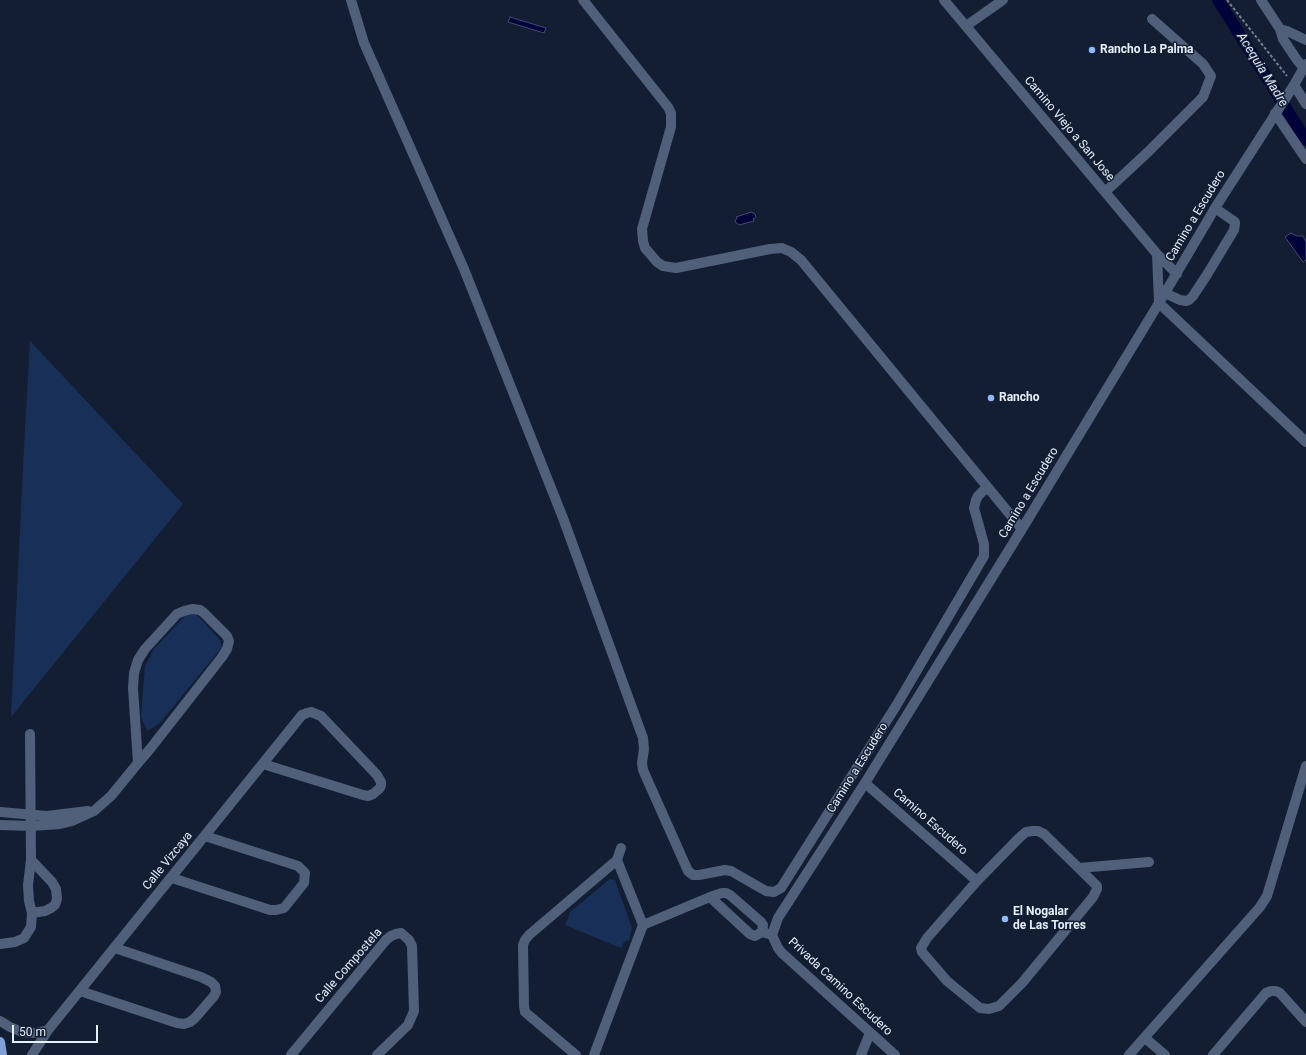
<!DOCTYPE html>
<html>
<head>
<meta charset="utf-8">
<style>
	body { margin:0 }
	#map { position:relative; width:1306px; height:1055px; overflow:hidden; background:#131e33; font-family:Roboto,sans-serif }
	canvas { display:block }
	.scale { position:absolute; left:12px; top:1025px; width:86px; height:18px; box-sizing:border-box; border:2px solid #e6effd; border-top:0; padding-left:5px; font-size:12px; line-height:14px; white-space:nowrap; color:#e6effd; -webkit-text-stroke:3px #131e33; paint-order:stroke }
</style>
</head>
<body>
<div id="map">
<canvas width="1306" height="1055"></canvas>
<div class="scale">50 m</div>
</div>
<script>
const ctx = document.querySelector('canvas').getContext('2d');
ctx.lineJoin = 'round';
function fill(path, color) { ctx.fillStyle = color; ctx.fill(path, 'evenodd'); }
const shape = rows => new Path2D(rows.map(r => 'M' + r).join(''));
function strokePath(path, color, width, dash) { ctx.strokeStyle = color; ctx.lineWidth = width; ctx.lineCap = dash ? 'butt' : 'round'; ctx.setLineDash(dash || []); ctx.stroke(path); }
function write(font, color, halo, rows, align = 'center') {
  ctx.font = font + ' Roboto,sans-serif'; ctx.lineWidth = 3; ctx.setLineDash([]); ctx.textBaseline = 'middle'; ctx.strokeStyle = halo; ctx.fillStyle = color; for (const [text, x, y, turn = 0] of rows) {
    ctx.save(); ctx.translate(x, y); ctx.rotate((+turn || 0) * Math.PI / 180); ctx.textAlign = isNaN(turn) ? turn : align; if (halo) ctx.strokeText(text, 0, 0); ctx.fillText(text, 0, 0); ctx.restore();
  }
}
fill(shape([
	[30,341,183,504,11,717,24,447],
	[196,614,220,640,222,647,159,724,147,731,141,716,145,666,154,649,186,615],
	[610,879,615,880,632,928,629,940,624,942,621,948,565,925,568,919,570,912]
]), '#183058');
const water = shape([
	[510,17,546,28,544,33,508,22,510,17],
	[751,212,755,214,756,217,753,219,754,221,739,225,738,224,736,223,735,221,737,218,736,217,751,212],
	[1291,233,1297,236,1303,236,1306,242,1306,260,1303,262,1285,237,1291,233]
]);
fill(water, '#000339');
strokePath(water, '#454a74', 1);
strokePath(shape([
	[1218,0,1306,140]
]), '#000339', 12);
strokePath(shape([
	[1227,0,1287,76]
]), '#757f91', 2, [3, 2]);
strokePath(shape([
	[351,0,364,43,464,269,563,518,643,738,644,749,642,763,643,770,688,871,693,875,699,875,725,870,731,871,766,891,774,892,781,888,896,706,984,556,984,544,974,508,976,500,978,496,987,487],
	[583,0,668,107,671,113,671,127,642,229,643,241,645,248,657,262,663,266,676,268,770,249,782,248,791,252,801,260,1022,529],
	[944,0,1157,254,1177,274],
	[1261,0,1280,29,1283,39,1297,60,1304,68],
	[966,26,1003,0],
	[1280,29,1287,31,1306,40],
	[1294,85,1306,104],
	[1275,113,1306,159],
	[1105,192,1148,152,1203,97,1211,76,1203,64,1152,19],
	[1157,254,1159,303,1306,442],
	[1165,293,1180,300,1186,301,1189,300,1193,296,1208,273,1234,230,1235,224,1235,222,1215,208],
	[30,734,31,860,28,885,29,901,32,913,45,911,51,908,55,905,57,899,56,889,52,882,31,860],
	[865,783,977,881],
	[0,812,47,816,88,811],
	[0,825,31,826,60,824,72,821,94,811,111,796,138,763,150,749,222,657,227,649,229,641,227,636,204,613,200,610,192,609,184,611,177,614,145,649,138,660,134,673,133,688,138,763],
	[1033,831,1038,831,1044,834,1097,886,1097,889,1093,897,1022,983,999,1006,989,1009,980,1008,947,981,922,952,921,948,927,938,977,881,1019,838,1026,832,1033,831],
	[1079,868,1149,862],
	[172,878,270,910,276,910,284,908,304,883,305,873,298,866,205,836],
	[710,897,750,934,755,936,762,932,769,934],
	[643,925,710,897,722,893,726,893,730,895,761,922,763,925,762,932],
	[772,935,778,918,865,783,1022,529,1165,293,1215,208,1294,85,1306,64],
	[772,935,778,948,782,953,895,1055],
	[0,944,15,942,24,938,31,927,32,913],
	[80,991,177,1023,184,1024,190,1022,195,1018,214,996,216,992,215,986,211,982,201,977,115,948],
	[0,1021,10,1027,22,1032,35,1033,48,1030],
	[1145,1038,1165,1055],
	[32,1055,48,1030,302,715,307,713,311,712,321,716,377,775,381,782,381,785,380,788,373,794,368,796,363,795,263,764],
	[291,1055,386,940,391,936,396,934,401,933,409,940,412,946,414,1011,408,1025,377,1055],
	[576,1055,525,1012,524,1006,523,945,525,940,529,935,617,860,621,848],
	[594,1055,643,925,617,860],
	[861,1055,870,1033],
	[1129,1055,1260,907,1267,896,1306,766],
	[1213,1055,1266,993,1271,991,1276,991,1280,993,1306,1022]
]), '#505f7a', 10);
strokePath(shape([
	[0,1042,2,1055]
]), '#80a1d8', 10);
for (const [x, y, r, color] of [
	[1092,50,4,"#90b8fd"],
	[991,398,4,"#90b8fd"],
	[1005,919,4,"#90b8fd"]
]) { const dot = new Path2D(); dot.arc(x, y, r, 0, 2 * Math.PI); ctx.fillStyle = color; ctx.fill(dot); strokePath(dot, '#131e33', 1.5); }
write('bold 12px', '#e6effd', '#131e33', [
	["Rancho La Palma",1100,50],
	["Rancho",999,398],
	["El Nogalar",1013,912],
	["de Las Torres",1013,926]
], 'left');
write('12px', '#e6effd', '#131e33', [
	["Camino Viejo a San Jose",1069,129,50],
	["Camino a Escudero",1196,216,-59],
	["Camino a Escudero",1029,493,-59],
	["Camino a Escudero",858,768,-58],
	["Camino Escudero",930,822,41],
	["Calle Vizcaya",168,861,-51],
	["Calle Compostela",349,966,-49],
	["Privada Camino Escudero",840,987,43]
]);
write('italic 13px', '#dae5f7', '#131e33', [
	["Acequia Madre",1262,70,58]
]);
</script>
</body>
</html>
